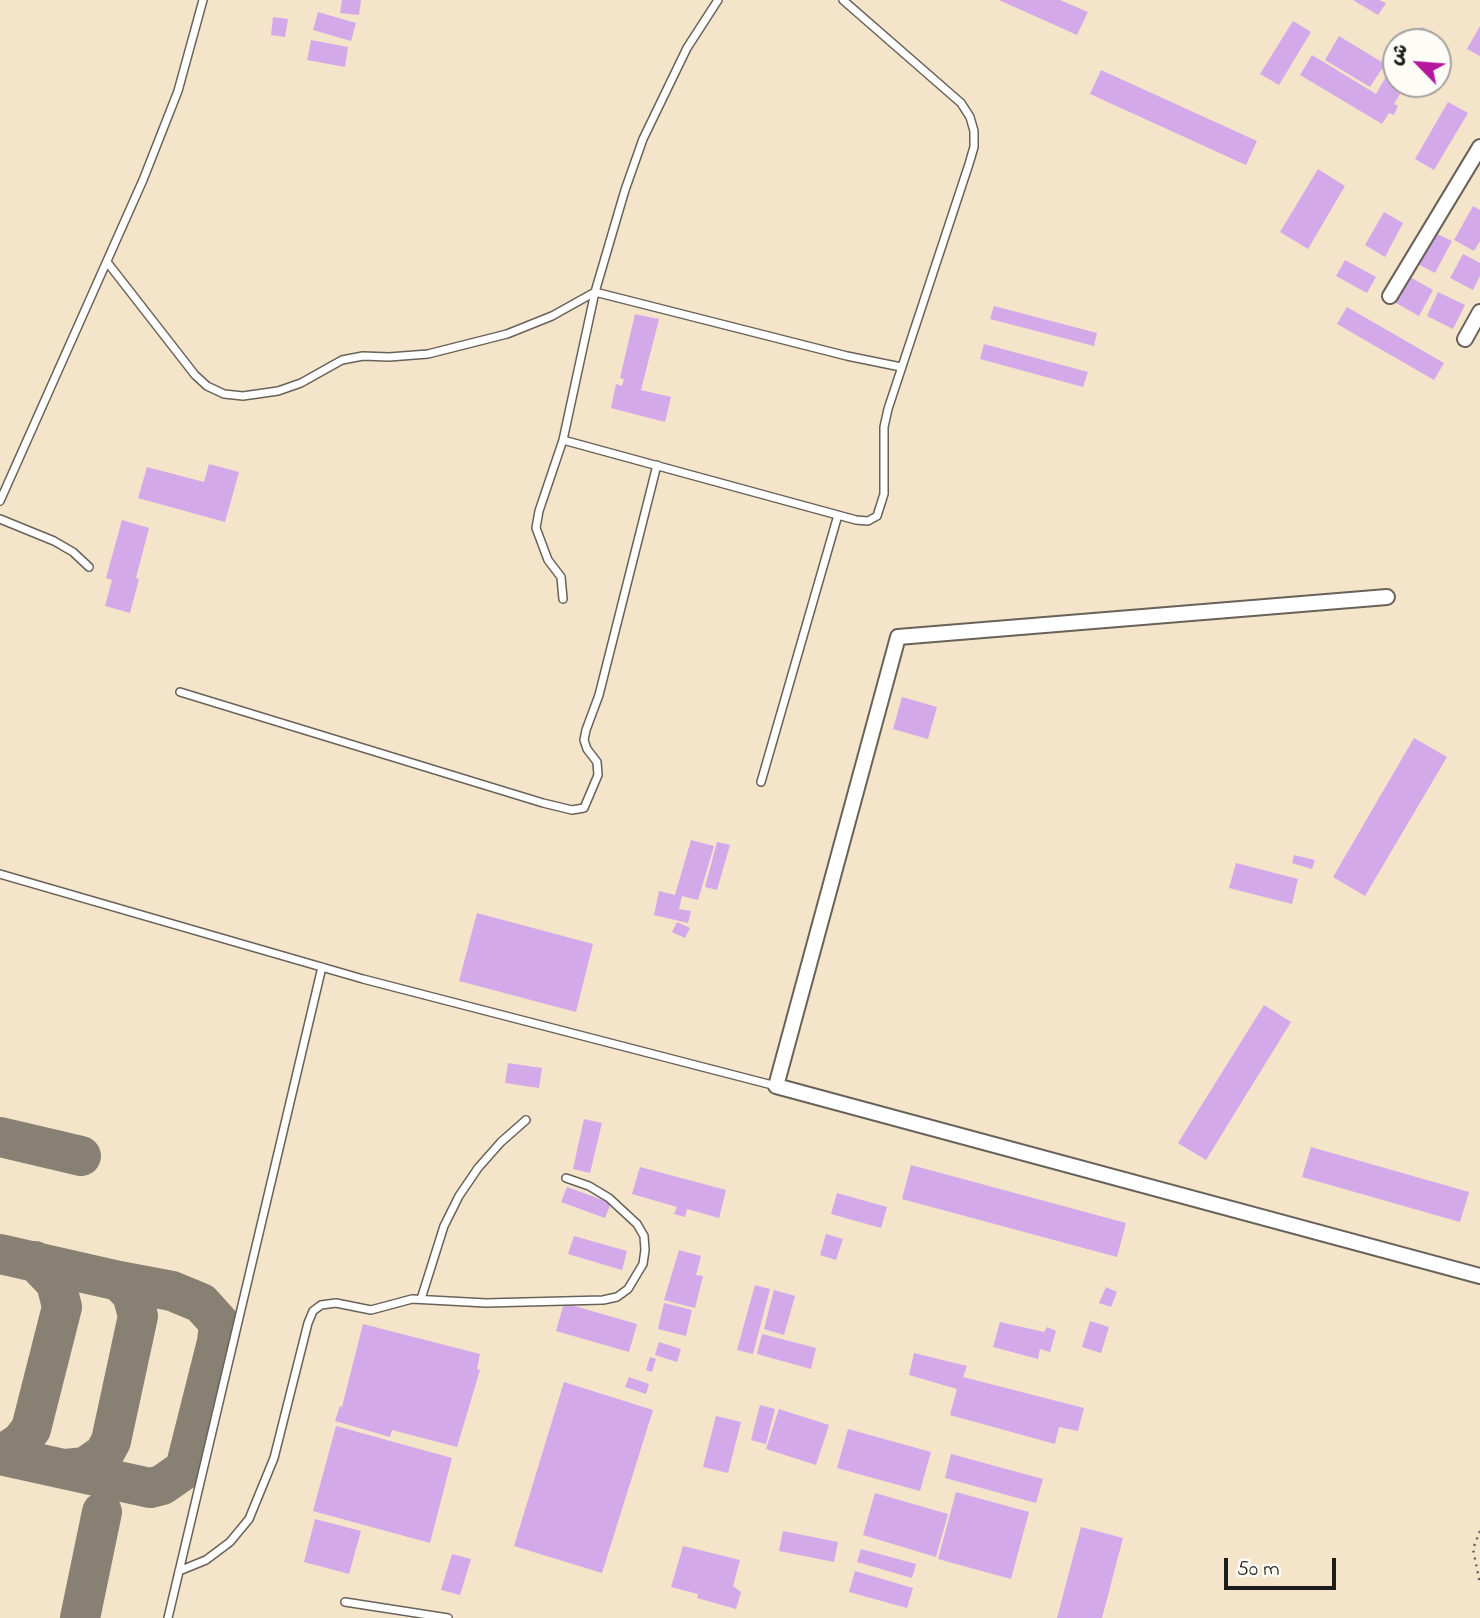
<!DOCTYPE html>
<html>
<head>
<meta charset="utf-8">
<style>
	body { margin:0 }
	#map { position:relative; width:1480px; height:1618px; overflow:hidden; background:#f4e4ca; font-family:"Indie Flower","Playpen Sans Arabic",sans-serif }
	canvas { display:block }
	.north { position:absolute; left:1382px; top:28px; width:70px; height:70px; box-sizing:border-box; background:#fdfcf7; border:2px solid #a3a29f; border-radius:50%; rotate:295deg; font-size:19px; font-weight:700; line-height:28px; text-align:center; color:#1c1c1c }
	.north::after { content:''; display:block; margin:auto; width:24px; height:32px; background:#b5179e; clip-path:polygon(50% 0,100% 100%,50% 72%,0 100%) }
	.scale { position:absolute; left:1224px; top:1558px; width:112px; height:32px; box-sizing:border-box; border:4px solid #1c1c1c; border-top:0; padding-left:9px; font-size:21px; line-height:24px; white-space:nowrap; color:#1c1c1c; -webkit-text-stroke:5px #fdfcf7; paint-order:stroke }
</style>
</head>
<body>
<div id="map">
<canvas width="1480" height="1618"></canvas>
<div class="north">ش</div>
<div class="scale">50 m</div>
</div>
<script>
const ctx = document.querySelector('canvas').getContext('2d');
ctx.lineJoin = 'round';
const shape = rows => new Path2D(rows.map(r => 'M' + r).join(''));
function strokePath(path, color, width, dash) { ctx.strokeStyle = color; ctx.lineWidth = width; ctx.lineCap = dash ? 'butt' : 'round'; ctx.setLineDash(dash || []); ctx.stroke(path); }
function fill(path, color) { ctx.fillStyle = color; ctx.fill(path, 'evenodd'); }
strokePath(shape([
	[0,1137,81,1156],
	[0,1254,119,1281,172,1291,201,1303,219,1323,217,1342,185,1469,162,1485,150,1488,0,1455],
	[0,1452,9,1450,21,1442,31,1429,62,1307,56,1283,35,1261],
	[66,1469,85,1467,104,1454,111,1441,138,1316,132,1294,119,1281],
	[80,1618,102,1512]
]), '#888073', 40);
fill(shape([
	[342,0,361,0,359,15,340,13],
	[999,0,1060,0,1088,12,1077,35],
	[1353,0,1379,0,1386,3,1378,15],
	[318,12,356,23,351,41,313,30],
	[273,17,288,19,285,37,271,35],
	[1293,21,1311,32,1279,85,1260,74],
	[1480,26,1480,56,1467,49],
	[1422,27,1436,35,1432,42,1406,42,1408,37,1415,41],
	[1339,36,1385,64,1370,87,1325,60],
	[311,40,348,47,345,67,307,60],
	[1312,55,1376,94,1396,59,1396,84,1406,84,1394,104,1398,106,1394,115,1389,113,1382,124,1300,75],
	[1101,70,1257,141,1246,165,1090,94],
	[1448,102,1468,113,1434,170,1415,159],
	[1318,169,1345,186,1308,249,1280,232],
	[1473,206,1480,210,1480,241,1474,251,1454,240],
	[1384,212,1403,223,1385,257,1365,245],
	[1433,232,1452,241,1435,273,1416,263],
	[1463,254,1480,263,1480,276,1473,290,1450,278],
	[1345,260,1376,277,1367,293,1336,276],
	[1403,273,1433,290,1419,316,1389,299],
	[1438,292,1465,305,1453,329,1427,316],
	[994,306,1097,333,1094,346,990,319],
	[1347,307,1444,363,1434,380,1337,324],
	[635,314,659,319,641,390,671,397,665,422,611,408,616,384,622,386,624,379,620,378],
	[984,344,1088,372,1083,387,980,359],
	[209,464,239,472,225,522,138,498,147,467,204,482],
	[122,520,149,528,136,578,139,579,130,613,105,606,112,580,106,578],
	[902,697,937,707,928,739,893,729],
	[1414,738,1447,757,1365,896,1333,877],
	[691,840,714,846,698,900,682,896,679,909,691,911,688,923,654,915,659,891,675,895],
	[717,842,730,845,717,890,705,887],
	[1294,855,1315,860,1312,869,1292,863],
	[1236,863,1298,879,1292,904,1229,888],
	[477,913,593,944,576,1012,459,981],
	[677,922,690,928,685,938,672,932],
	[1264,1005,1291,1022,1206,1160,1178,1143],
	[508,1063,542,1068,539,1088,505,1083],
	[584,1119,602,1123,590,1173,573,1169],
	[1311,1147,1469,1192,1460,1222,1302,1177],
	[911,1165,1126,1223,1117,1257,902,1199],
	[640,1167,726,1190,719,1218,687,1209,685,1217,674,1214,677,1207,632,1194],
	[567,1187,611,1203,605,1218,561,1202],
	[837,1193,887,1207,881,1228,831,1214],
	[826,1234,843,1239,836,1260,820,1255],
	[574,1236,627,1251,622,1270,568,1254],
	[679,1250,701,1256,696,1275,703,1276,695,1308,664,1300],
	[755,1285,770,1289,753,1354,737,1350],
	[1106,1287,1117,1292,1111,1307,1099,1303],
	[774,1290,795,1296,784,1335,764,1329],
	[564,1303,637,1324,629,1352,556,1331],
	[664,1303,692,1310,686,1336,658,1329],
	[1090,1321,1109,1327,1101,1353,1082,1347],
	[1000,1322,1044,1332,1047,1327,1056,1331,1050,1352,1040,1349,1038,1359,993,1347],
	[363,1324,480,1354,477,1369,480,1370,457,1447,392,1430,390,1437,335,1421,340,1406,342,1407],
	[762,1334,816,1348,811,1369,757,1354],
	[659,1342,681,1349,677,1362,655,1355],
	[914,1353,967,1366,963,1377,1084,1408,1078,1431,1059,1427,1055,1444,950,1415,957,1389,909,1375],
	[650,1357,656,1359,652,1372,646,1370],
	[629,1377,649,1384,646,1394,625,1387],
	[564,1382,653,1410,602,1573,514,1546],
	[760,1405,775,1409,766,1444,751,1440],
	[779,1409,829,1425,816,1465,766,1449],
	[716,1416,741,1422,728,1473,703,1467],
	[336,1426,452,1458,430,1543,313,1511],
	[848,1429,931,1452,920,1491,837,1468],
	[951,1454,1043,1479,1036,1503,945,1478],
	[956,1492,1029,1512,1011,1579,938,1559],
	[875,1493,948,1514,936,1557,863,1535],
	[315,1519,361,1531,349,1574,304,1562],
	[1081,1527,1123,1538,1102,1618,1057,1618],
	[783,1531,838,1542,834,1562,779,1551],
	[683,1546,740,1560,733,1586,741,1592,736,1609,697,1598,698,1594,671,1587],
	[861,1549,916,1564,912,1578,857,1562],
	[452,1554,471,1559,460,1595,441,1590],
	[855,1571,913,1588,907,1608,849,1592]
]), '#d3a9e9');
const lane = shape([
	[107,262,195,375,207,386,224,394,243,396,278,391,301,383,342,360,363,356,389,357,428,354,507,334,552,316,595,292,847,356,901,367],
	[563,440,856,520,868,521,877,516,884,494,884,427,888,409,969,164,974,147,974,131,970,117,961,103,843,0],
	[0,501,143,180,178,91,203,0],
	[0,519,54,541,73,552,89,567],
	[563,599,561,577,548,560,536,528,539,511,563,440,595,292,625,190,643,139,687,48,718,0],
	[180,692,543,803,572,810,584,808,598,775,597,762,587,749,584,740,586,730,599,695,657,465],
	[761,782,838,515],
	[0,874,363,979,776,1086],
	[421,1299,444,1226,459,1196,478,1168,501,1142,526,1120],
	[179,1571,206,1560,230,1542,249,1519,274,1458,308,1323,313,1311,321,1305,336,1303,371,1310,412,1299,486,1303,603,1300,617,1297,628,1289,643,1264,645,1250,644,1236,637,1224,609,1198,589,1186,566,1178],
	[345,1602,448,1618],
	[168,1618,322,967]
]);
const street = shape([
	[1390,296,1480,147],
	[1465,339,1480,312],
	[1387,597,898,637,776,1086,1480,1276]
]);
strokePath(lane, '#686259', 10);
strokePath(street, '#686259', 18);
strokePath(shape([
	[1480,1531,1473,1549,1480,1584]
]), '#686259', 2.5, [2, 5]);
strokePath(lane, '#fff', 7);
strokePath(street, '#fff', 14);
</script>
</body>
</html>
